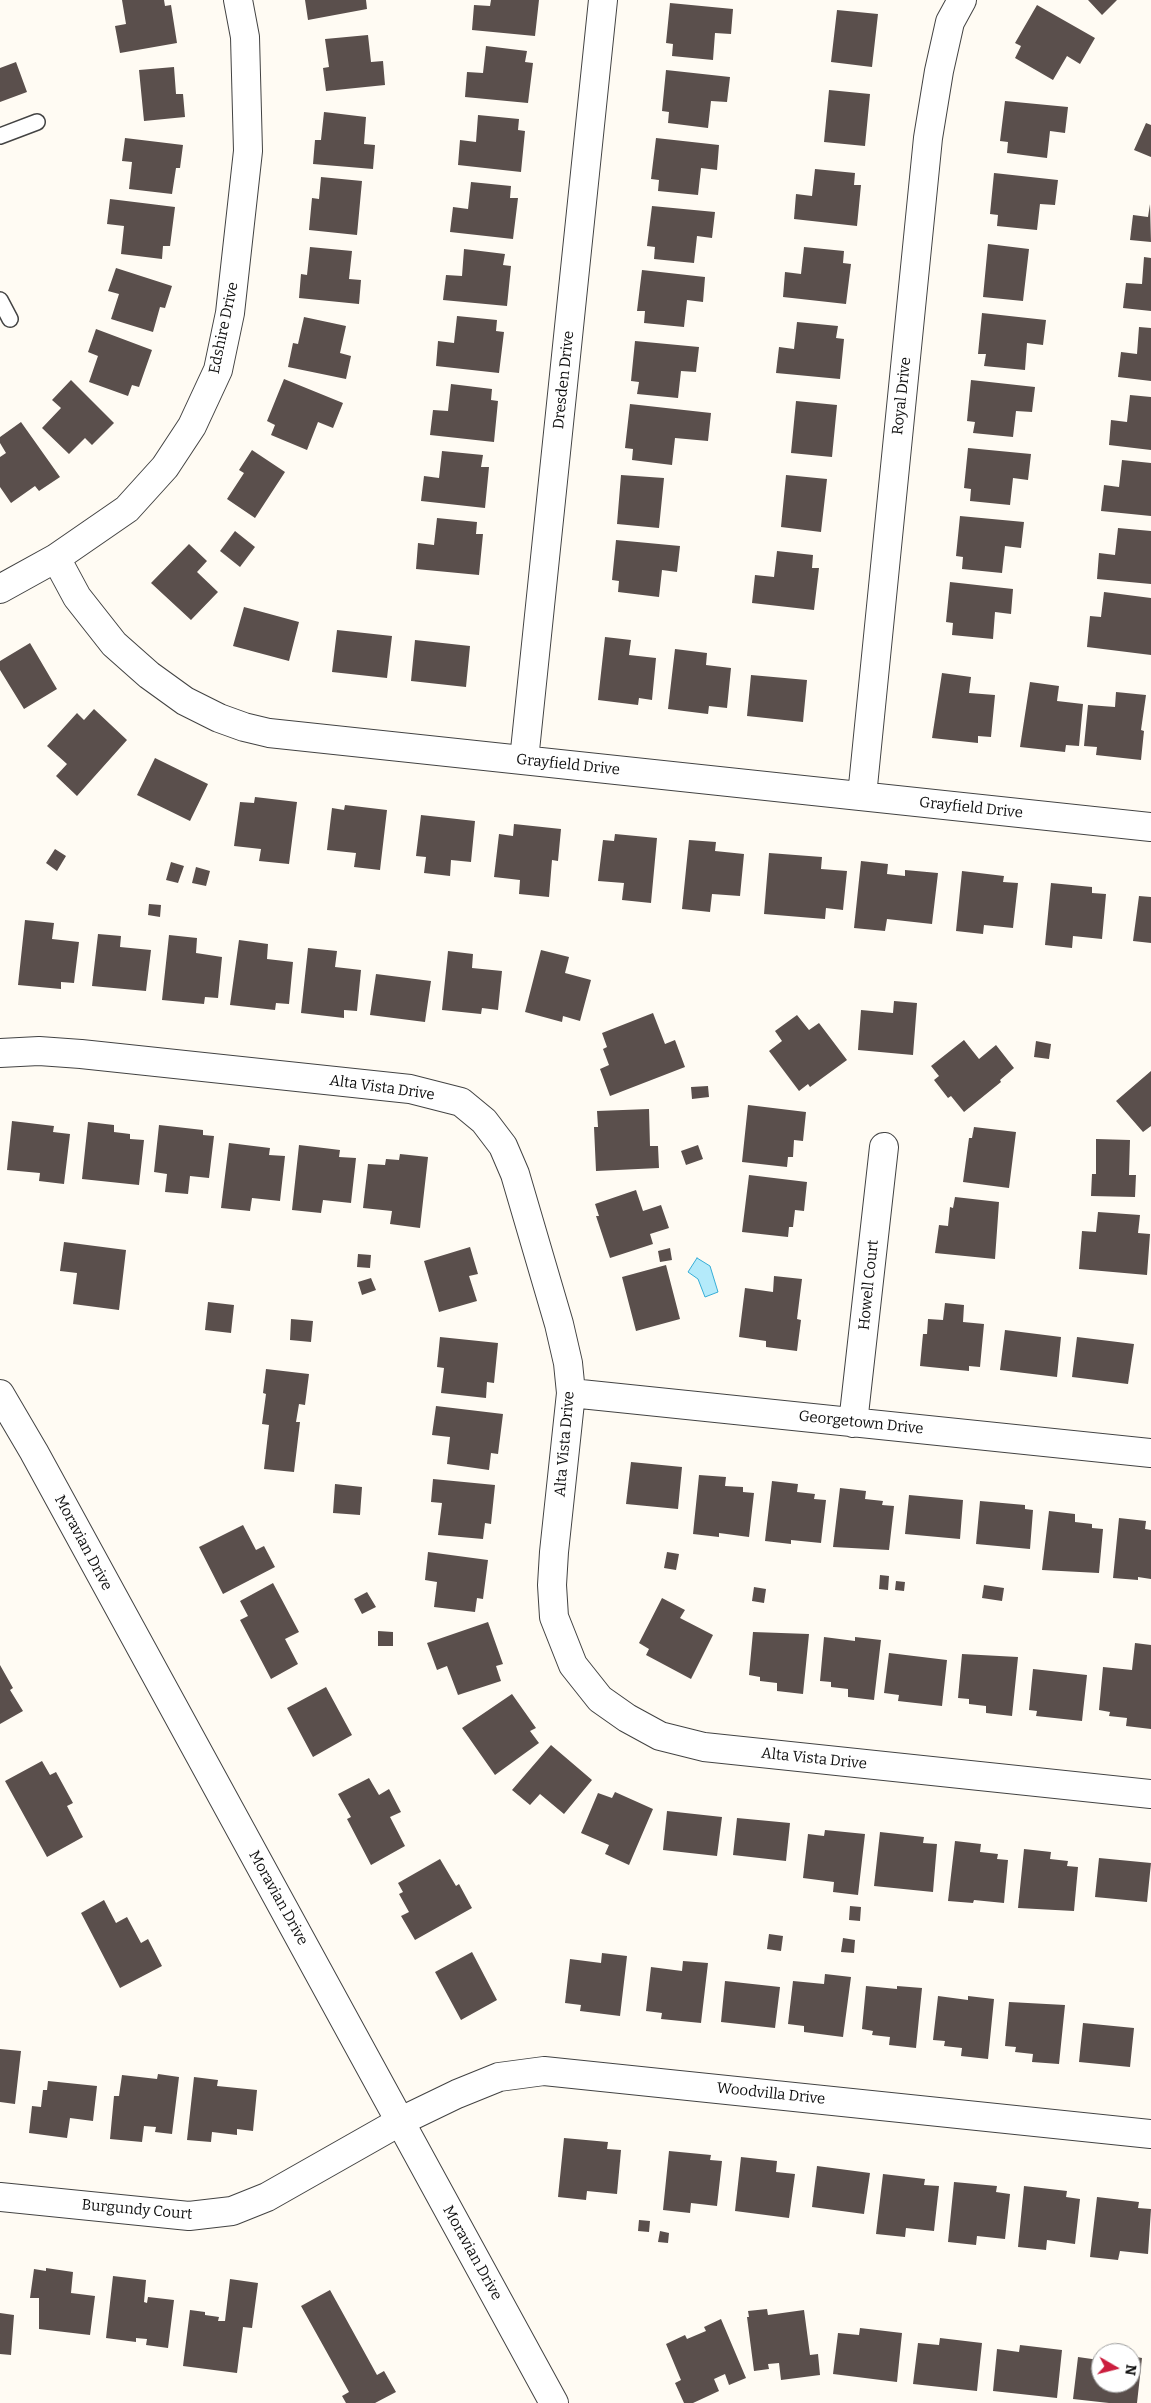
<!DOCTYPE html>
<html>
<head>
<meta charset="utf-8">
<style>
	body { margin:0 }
	#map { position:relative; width:1151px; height:2403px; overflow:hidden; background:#fffbf3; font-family:Bitter,serif }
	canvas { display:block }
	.north { position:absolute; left:1091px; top:2343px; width:50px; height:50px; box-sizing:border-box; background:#fff; border:1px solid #9f9f9f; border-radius:50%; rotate:98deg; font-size:14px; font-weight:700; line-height:20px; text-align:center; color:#101010 }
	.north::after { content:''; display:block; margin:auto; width:18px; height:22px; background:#cb1e3e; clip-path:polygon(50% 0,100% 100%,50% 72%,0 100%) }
</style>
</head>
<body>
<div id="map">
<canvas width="1151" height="2403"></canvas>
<div class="north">N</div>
</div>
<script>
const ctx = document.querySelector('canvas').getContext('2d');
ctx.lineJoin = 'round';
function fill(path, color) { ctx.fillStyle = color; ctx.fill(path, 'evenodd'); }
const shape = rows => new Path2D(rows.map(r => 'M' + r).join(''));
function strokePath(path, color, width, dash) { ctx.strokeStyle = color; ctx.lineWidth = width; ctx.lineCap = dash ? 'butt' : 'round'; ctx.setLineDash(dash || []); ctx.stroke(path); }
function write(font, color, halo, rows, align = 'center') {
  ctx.font = font + ' Bitter,serif'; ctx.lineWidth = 5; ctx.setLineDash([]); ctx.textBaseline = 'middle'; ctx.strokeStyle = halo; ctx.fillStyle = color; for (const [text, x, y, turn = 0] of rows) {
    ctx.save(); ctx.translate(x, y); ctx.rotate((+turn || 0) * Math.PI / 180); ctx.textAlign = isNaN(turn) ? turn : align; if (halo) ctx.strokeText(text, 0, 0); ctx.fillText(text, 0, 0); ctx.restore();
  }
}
const water = shape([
	[697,1258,710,1266,718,1292,705,1297,698,1279,688,1272,697,1258]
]);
fill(water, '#b4eafa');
strokePath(water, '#36add6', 1);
fill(shape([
	[122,0,164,0,165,6,171,5,177,43,120,53,115,26,126,24],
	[305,0,366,0,367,9,308,20],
	[491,0,539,0,535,36,472,30,474,5,490,6],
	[1088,0,1117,0,1102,15],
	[670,3,733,9,731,34,715,33,713,60,672,56,673,44,666,43],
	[1037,5,1095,38,1080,64,1067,56,1053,80,1015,58,1021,46,1015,43],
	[837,10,878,14,872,67,831,62],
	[368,35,371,62,383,61,385,85,326,91,323,68,329,67,325,39],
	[486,46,527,51,525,62,533,63,528,103,465,97,467,72,483,73],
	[16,62,27,92,0,102,0,68],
	[174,67,176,94,183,94,185,117,144,121,139,70],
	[666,70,730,77,727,102,711,101,708,128,668,123,669,112,662,111],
	[829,90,870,94,865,146,824,142],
	[1005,101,1068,107,1065,133,1050,131,1047,158,1007,153,1008,142,1000,141],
	[324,112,366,117,364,144,375,145,373,169,313,164,315,140,321,140],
	[478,115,519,119,518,130,525,131,521,172,458,165,460,140,476,142],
	[1146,123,1151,125,1151,157,1134,150],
	[125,138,183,145,180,168,176,168,172,194,129,189,132,162,122,161],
	[656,138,719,145,717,170,701,168,698,195,658,191,659,180,651,179],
	[815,169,855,173,854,185,861,185,857,226,794,219,796,194,812,196],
	[994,173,1058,180,1055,205,1040,204,1037,230,997,226,998,215,990,214],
	[321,177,362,181,357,235,309,230,312,198,319,199],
	[471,182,511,186,510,198,518,198,513,239,450,232,453,207,468,209],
	[110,199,175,207,170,246,163,246,162,259,121,254,124,226,107,224],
	[1150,204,1151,242,1130,240,1133,215,1148,217],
	[652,206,715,212,712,238,697,236,694,263,654,259,655,247,647,246],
	[988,244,1029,249,1023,301,983,297],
	[310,247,352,251,349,279,361,280,359,304,299,298,301,274,307,275],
	[804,247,844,251,843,263,851,264,846,304,783,297,785,272,801,274],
	[464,249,505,254,503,265,511,266,507,306,443,300,446,275,462,276],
	[1144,257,1151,258,1151,311,1123,308,1126,283,1142,284],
	[116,268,172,286,165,308,160,307,153,332,111,319,119,294,108,291],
	[642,270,705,277,703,302,687,300,684,327,644,323,645,311,637,311],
	[982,313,1046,320,1043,345,1027,343,1025,370,984,366,986,354,978,354],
	[457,316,497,320,496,331,504,332,499,373,436,366,438,341,454,343],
	[304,317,346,326,340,353,351,356,346,379,288,367,293,343,298,344],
	[797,322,838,326,836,338,844,339,840,379,776,373,779,347,794,349],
	[1139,327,1151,328,1151,381,1118,377,1121,352,1137,354],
	[96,329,152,350,139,387,132,385,128,396,89,382,98,356,88,352],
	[635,341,699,347,696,372,681,371,678,398,637,394,639,382,631,381],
	[284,379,343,403,333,428,318,422,307,450,271,435,275,425,267,421],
	[71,380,114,423,92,445,85,438,69,454,42,428,61,408,52,400],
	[971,380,1035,387,1032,412,1016,411,1013,437,973,433,975,422,967,421],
	[451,384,492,389,491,400,498,401,494,442,430,435,433,410,448,411],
	[1130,395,1151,397,1151,450,1109,445,1111,420,1127,422],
	[796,401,837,405,832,457,791,453],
	[630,404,711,413,708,441,675,438,672,465,632,460,633,449,625,448],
	[21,422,60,477,39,491,35,486,11,503,0,487,0,457,6,453,0,443,0,437],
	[968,448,1031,454,1028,480,1013,478,1010,505,970,501,971,489,964,488],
	[252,450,285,472,255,518,227,499,244,473,239,470],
	[442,451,483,455,481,467,489,467,485,508,421,501,424,476,439,478],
	[1122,460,1151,463,1151,516,1101,511,1104,485,1119,487],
	[621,475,664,478,659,528,617,524],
	[786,475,827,479,821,532,781,527],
	[960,516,1024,522,1021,548,1005,546,1002,573,962,569,963,557,956,556],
	[437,518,477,522,476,534,483,534,479,575,416,569,418,543,434,545],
	[1118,528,1151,531,1151,584,1097,579,1099,553,1115,555],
	[235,531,255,547,240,567,220,551],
	[616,540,680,546,677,572,662,570,659,597,618,592,619,581,612,580],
	[189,544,207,561,197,572,218,592,191,620,151,583],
	[777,551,813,555,812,568,819,568,814,610,752,603,755,575,774,577],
	[950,582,1013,589,1011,614,995,612,993,639,952,635,953,623,946,622],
	[1104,592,1151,598,1151,655,1087,647,1090,616,1101,617],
	[244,607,299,622,289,661,233,646],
	[337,630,392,636,387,678,332,672],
	[605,637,631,640,629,655,656,658,652,700,639,698,638,705,598,700],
	[415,640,470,646,466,687,411,681],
	[30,643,57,689,24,709,0,670,0,661],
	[675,649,707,653,706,665,731,668,727,708,709,706,708,714,668,709],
	[942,673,971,677,969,693,995,695,991,737,978,736,978,743,932,738],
	[751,675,807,680,803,722,747,716],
	[1030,682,1059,686,1057,701,1083,704,1079,746,1066,745,1065,752,1020,747],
	[1116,692,1146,695,1141,730,1144,731,1141,760,1096,755,1097,747,1084,746,1088,705,1115,707],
	[94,709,127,740,77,796,56,776,67,764,47,746,77,713,84,720],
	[155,758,208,784,190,821,137,795],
	[255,797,297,802,289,864,259,861,261,849,234,846,240,802,254,803],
	[345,805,387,810,380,870,354,867,356,853,327,850,332,808,344,810],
	[421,815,475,821,471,862,451,860,450,876,424,873,426,857,416,856],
	[514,824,561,829,558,861,552,860,549,897,519,894,520,880,494,877,499,834,513,836],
	[615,834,657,838,651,903,622,900,624,883,598,881,603,840,614,841],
	[689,840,716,842,715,851,744,854,740,896,712,894,710,912,682,909],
	[55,849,66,856,57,871,46,863],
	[769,853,822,857,821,869,847,871,843,910,826,908,825,919,764,914],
	[861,861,888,864,887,874,905,876,905,870,938,873,932,924,887,919,885,931,854,928],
	[171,862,184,866,178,883,166,880],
	[196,867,210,871,206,886,192,883],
	[962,871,1004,876,1003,882,1018,883,1013,928,984,925,983,934,956,931],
	[1051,883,1092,887,1092,893,1106,894,1102,939,1073,936,1072,948,1045,945],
	[1139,896,1151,897,1151,943,1133,941],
	[149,904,161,905,160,917,148,915],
	[25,920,54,923,52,939,79,942,74,983,61,982,61,989,18,985],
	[98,934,121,936,120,947,151,950,146,991,92,986],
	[169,935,197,938,196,953,222,957,218,998,205,997,204,1004,162,1000],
	[239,940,268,944,267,959,293,962,289,1004,276,1003,275,1010,230,1005],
	[308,948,337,951,335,967,361,970,357,1011,344,1010,344,1018,301,1013],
	[541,950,569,957,565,973,591,980,580,1021,563,1016,562,1022,525,1012],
	[448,951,473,954,472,968,502,971,498,1010,482,1008,481,1014,442,1010],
	[376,974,431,981,425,1022,370,1015],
	[894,1001,917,1003,913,1055,858,1050,861,1010,893,1013],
	[653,1013,665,1044,675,1040,685,1067,610,1096,600,1069,609,1065,603,1049,607,1047,602,1033],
	[797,1015,809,1030,819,1023,847,1060,810,1087,808,1084,799,1091,769,1051,782,1041,775,1031],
	[964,1040,979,1059,996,1045,1014,1068,1000,1080,1001,1082,964,1112,951,1096,948,1098,934,1080,939,1076,931,1066],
	[1036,1041,1051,1044,1049,1059,1034,1057],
	[1151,1071,1151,1126,1143,1132,1116,1101],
	[708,1086,709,1097,692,1099,691,1087],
	[748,1105,806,1112,803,1141,794,1140,793,1157,788,1157,787,1167,742,1162],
	[649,1109,650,1146,658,1146,659,1168,596,1171,594,1127,598,1127,597,1111],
	[12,1121,54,1126,53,1132,70,1134,64,1184,39,1181,40,1173,7,1170],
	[88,1122,114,1125,114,1132,130,1134,130,1139,144,1140,139,1185,82,1179],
	[159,1125,203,1130,203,1135,214,1136,209,1178,190,1176,188,1194,165,1192,167,1174,154,1172],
	[974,1127,1016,1132,1009,1188,963,1182,969,1138,972,1138],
	[1096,1139,1130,1140,1129,1175,1136,1175,1135,1197,1091,1196,1092,1174,1096,1174],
	[229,1143,270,1148,269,1155,285,1156,280,1201,252,1198,250,1211,221,1208],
	[299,1145,340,1150,339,1157,356,1158,351,1203,323,1200,321,1213,292,1210],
	[698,1145,703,1159,686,1165,681,1151],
	[400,1154,428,1157,420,1228,390,1224,392,1211,363,1208,368,1164,385,1165,386,1159,399,1160],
	[749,1175,807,1182,804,1211,795,1210,793,1227,789,1227,788,1237,742,1232],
	[636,1190,643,1211,661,1205,669,1228,650,1234,653,1244,610,1258,596,1216,599,1216,595,1204],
	[955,1197,999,1202,995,1259,935,1253,939,1225,948,1226,950,1207,953,1208],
	[1098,1212,1140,1215,1138,1233,1150,1234,1147,1275,1079,1269,1082,1231,1096,1232],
	[64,1242,126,1250,119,1310,73,1304,77,1273,60,1271],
	[470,1247,478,1274,469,1276,477,1301,439,1312,424,1261],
	[670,1248,672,1260,660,1262,658,1251],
	[358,1254,371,1255,370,1268,357,1267],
	[666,1265,680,1319,636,1331,622,1277],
	[774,1276,802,1279,797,1319,801,1320,797,1351,766,1347,766,1341,739,1337,745,1288,773,1292],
	[371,1278,376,1290,362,1295,358,1282],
	[208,1302,234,1305,231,1333,205,1330],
	[945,1303,964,1305,963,1322,984,1324,980,1367,969,1366,969,1371,920,1366,923,1334,927,1334,928,1319,943,1320],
	[291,1319,313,1321,311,1342,290,1340],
	[1005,1330,1061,1337,1057,1377,1000,1370],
	[440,1337,498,1343,494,1383,487,1382,486,1398,441,1393,444,1368,437,1367],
	[1077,1337,1134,1344,1128,1384,1072,1377],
	[266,1369,309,1374,305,1405,299,1404,296,1422,300,1422,294,1472,264,1469,269,1425,262,1424,266,1394,263,1393],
	[436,1406,503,1414,498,1454,491,1453,489,1470,447,1464,450,1437,432,1435],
	[631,1462,682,1467,678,1509,626,1504],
	[699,1475,726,1477,725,1486,743,1487,743,1492,754,1493,749,1537,719,1533,719,1537,693,1534],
	[433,1479,495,1485,491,1524,485,1523,483,1539,438,1535,442,1503,431,1502],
	[772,1481,798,1484,797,1492,815,1494,814,1499,826,1500,821,1543,791,1540,791,1544,765,1541],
	[335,1484,362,1487,360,1515,333,1513],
	[840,1488,866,1491,865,1499,883,1501,882,1505,894,1506,889,1550,833,1547],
	[909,1495,963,1500,960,1539,905,1534],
	[980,1501,1025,1505,1025,1509,1033,1510,1030,1549,976,1544],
	[1049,1511,1075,1514,1075,1522,1092,1524,1092,1528,1103,1529,1099,1573,1042,1570],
	[1119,1518,1146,1521,1145,1529,1151,1530,1151,1579,1138,1577,1138,1580,1113,1578],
	[243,1525,256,1550,264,1546,275,1567,223,1594,199,1547],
	[428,1552,488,1560,483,1599,477,1598,475,1612,434,1607,437,1582,425,1580],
	[667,1552,679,1554,676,1570,664,1568],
	[880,1575,889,1576,888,1590,879,1589],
	[896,1581,905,1582,904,1591,895,1590],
	[273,1583,299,1632,285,1639,298,1664,271,1679,240,1620,248,1616,240,1601],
	[984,1585,1004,1588,1002,1601,982,1598],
	[754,1587,766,1589,764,1603,752,1601],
	[367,1592,376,1607,362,1614,354,1599],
	[662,1598,685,1610,680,1618,713,1635,691,1679,646,1655,649,1649,639,1643],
	[488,1622,503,1664,496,1666,501,1681,458,1695,447,1666,437,1670,427,1643],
	[378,1631,393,1632,393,1646,378,1646],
	[753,1632,809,1634,803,1694,777,1691,777,1683,760,1681,760,1677,749,1675],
	[824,1637,855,1641,855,1637,881,1640,874,1700,848,1697,848,1689,831,1687,831,1682,820,1681],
	[1135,1643,1151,1645,1151,1729,1126,1726,1127,1718,1109,1716,1110,1712,1099,1710,1103,1667,1132,1670],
	[889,1653,947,1660,942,1706,898,1701,899,1695,884,1693],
	[962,1654,1018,1657,1012,1716,986,1713,986,1706,969,1704,969,1699,958,1698],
	[0,1665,13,1688,10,1690,23,1711,0,1724],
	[1033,1669,1087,1675,1082,1721,1036,1716,1037,1711,1029,1710],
	[326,1687,352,1735,313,1757,287,1708],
	[512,1694,536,1728,530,1731,539,1743,495,1775,462,1728],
	[551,1745,592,1780,564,1814,540,1794,530,1805,512,1790],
	[42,1761,50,1775,56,1772,73,1803,67,1806,83,1837,47,1857,5,1781],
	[369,1778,379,1795,389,1789,401,1812,390,1817,405,1846,371,1865,347,1819,351,1817,338,1794],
	[615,1792,653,1809,629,1865,605,1854,609,1845,581,1833,598,1793,612,1798],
	[667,1811,722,1817,717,1856,663,1850],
	[737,1818,790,1823,786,1861,733,1855],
	[825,1830,865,1834,858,1895,833,1892,834,1882,803,1878,808,1834,824,1836],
	[880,1832,924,1837,923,1843,937,1844,933,1892,874,1886],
	[955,1841,981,1844,980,1852,998,1854,997,1859,1008,1860,1004,1903,974,1900,973,1903,948,1901],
	[1024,1849,1051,1852,1050,1859,1068,1861,1067,1866,1078,1867,1074,1911,1018,1908],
	[1099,1858,1151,1863,1147,1902,1095,1897],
	[440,1859,456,1886,459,1884,472,1908,415,1940,401,1916,409,1912,399,1894,403,1892,398,1883],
	[104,1900,116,1923,127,1917,141,1943,148,1939,162,1966,120,1988,81,1913],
	[850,1906,861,1907,860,1921,849,1920],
	[769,1934,783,1936,781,1951,767,1949],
	[843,1938,855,1940,854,1953,841,1952],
	[472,1952,497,2000,461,2020,435,1972],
	[602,1953,627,1956,620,2016,580,2011,581,2005,565,2003,570,1959,601,1963],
	[683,1961,708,1963,701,2023,661,2019,662,2013,646,2011,651,1967,682,1971],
	[825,1974,851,1977,843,2037,804,2032,804,2026,788,2024,793,1981,824,1984],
	[725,1981,780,1987,775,2028,721,2022],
	[866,1986,897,1989,897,1986,922,1988,916,2048,889,2045,890,2037,872,2035,873,2031,862,2029],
	[938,1996,968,2000,968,1996,994,1999,988,2059,961,2056,962,2048,944,2046,945,2041,933,2040],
	[1009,2002,1065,2005,1059,2064,1032,2062,1033,2054,1015,2052,1016,2047,1005,2046],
	[1083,2023,1134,2028,1130,2067,1079,2062],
	[0,2049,21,2051,15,2104,0,2102],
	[158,2074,179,2077,172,2134,155,2132,156,2127,144,2126,142,2142,110,2139,114,2096,119,2096,122,2075,157,2079],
	[194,2077,218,2080,217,2086,257,2090,253,2131,237,2129,237,2135,212,2132,211,2142,187,2140],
	[48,2081,97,2086,93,2121,70,2118,67,2138,29,2133,32,2106,41,2107,43,2090,47,2090],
	[564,2138,608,2142,607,2149,621,2150,617,2194,587,2191,586,2200,558,2197],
	[669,2151,711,2155,710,2160,722,2161,717,2206,691,2203,690,2213,663,2210],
	[741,2157,777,2161,776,2172,795,2174,789,2218,735,2211],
	[817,2166,870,2173,864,2214,812,2207],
	[883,2174,925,2179,924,2185,939,2186,934,2231,906,2228,905,2237,876,2234],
	[954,2182,997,2186,996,2192,1010,2194,1005,2239,977,2236,976,2245,948,2242],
	[1024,2186,1067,2191,1066,2197,1080,2199,1075,2244,1047,2240,1046,2250,1018,2247],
	[1097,2197,1139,2202,1138,2208,1151,2209,1148,2254,1120,2251,1118,2260,1090,2257],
	[639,2220,650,2221,649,2232,638,2231],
	[660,2231,669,2233,668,2243,658,2242],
	[46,2268,73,2272,71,2293,95,2296,90,2335,39,2329,39,2298,30,2298,34,2269,46,2271],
	[113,2276,146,2280,144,2302,147,2303,148,2297,174,2300,168,2348,146,2345,147,2339,136,2338,136,2342,106,2338],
	[230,2279,258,2283,252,2328,243,2327,237,2373,183,2366,190,2310,205,2312,205,2315,219,2317,218,2321,225,2321],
	[330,2290,377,2375,384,2371,396,2392,375,2403,346,2403,342,2396,349,2392,301,2306],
	[767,2309,768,2315,804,2310,810,2355,818,2354,820,2375,781,2380,779,2363,768,2364,769,2369,754,2371,747,2317,749,2317,748,2311],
	[0,2313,14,2315,11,2355,0,2354],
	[721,2319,746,2378,729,2385,725,2374,714,2379,719,2391,693,2403,684,2403,675,2383,681,2380,666,2344,685,2335,687,2339,706,2331,704,2327],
	[860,2328,902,2333,897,2382,833,2374,838,2333,859,2335],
	[940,2338,982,2343,977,2391,913,2384,918,2343,939,2345],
	[1020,2345,1062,2350,1057,2398,993,2391,997,2349,1019,2352],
	[1100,2356,1101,2383,1131,2383,1131,2356,1142,2358,1137,2403,1109,2403,1073,2399,1078,2357,1099,2360]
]), '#5a4f4c');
const service = shape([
	[0,136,37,122],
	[0,300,10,319]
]);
const minor = shape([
	[56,558,77,597,114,644,149,675,185,701,219,718,244,727,269,733,1151,827],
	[0,589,56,558,127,509,165,467,192,426,218,370,230,313,248,151,245,37,238,0],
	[524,760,603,0],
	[862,796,928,138,939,71,950,22,962,0],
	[0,1053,39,1051,81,1054,410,1089,461,1102,484,1121,503,1146,515,1174,559,1324,568,1363,571,1393,554,1552,552,1585,554,1617,573,1665,600,1699,627,1718,660,1736,704,1747,1151,1794],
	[571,1393,1151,1453],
	[853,1423,884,1147],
	[0,2197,189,2216,232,2211,267,2197,401,2121,457,2094,499,2077,544,2071,1151,2134]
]);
const tertiary = shape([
	[0,1394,34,1452,554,2403]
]);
strokePath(service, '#434343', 18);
strokePath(minor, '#434343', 30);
strokePath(tertiary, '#434343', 30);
strokePath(service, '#fff', 15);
strokePath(minor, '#fff', 28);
strokePath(tertiary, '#fff', 28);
write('15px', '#101010', '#fff', [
	["Edshire Drive",224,328,-78],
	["Dresden Drive",564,380,-84],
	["Royal Drive",902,396,-84],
	["Grayfield Drive",568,765,6],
	["Grayfield Drive",971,808,6],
	["Alta Vista Drive",382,1088,8],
	["Howell Court",869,1285,-84],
	["Georgetown Drive",861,1423,6],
	["Alta Vista Drive",565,1444,-85],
	["Moravian Drive",83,1543,62],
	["Alta Vista Drive",814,1759,6],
	["Moravian Drive",278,1898,61],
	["Woodvilla Drive",771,2094,6],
	["Burgundy Court",137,2210,5],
	["Moravian Drive",472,2253,61]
]);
</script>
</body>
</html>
